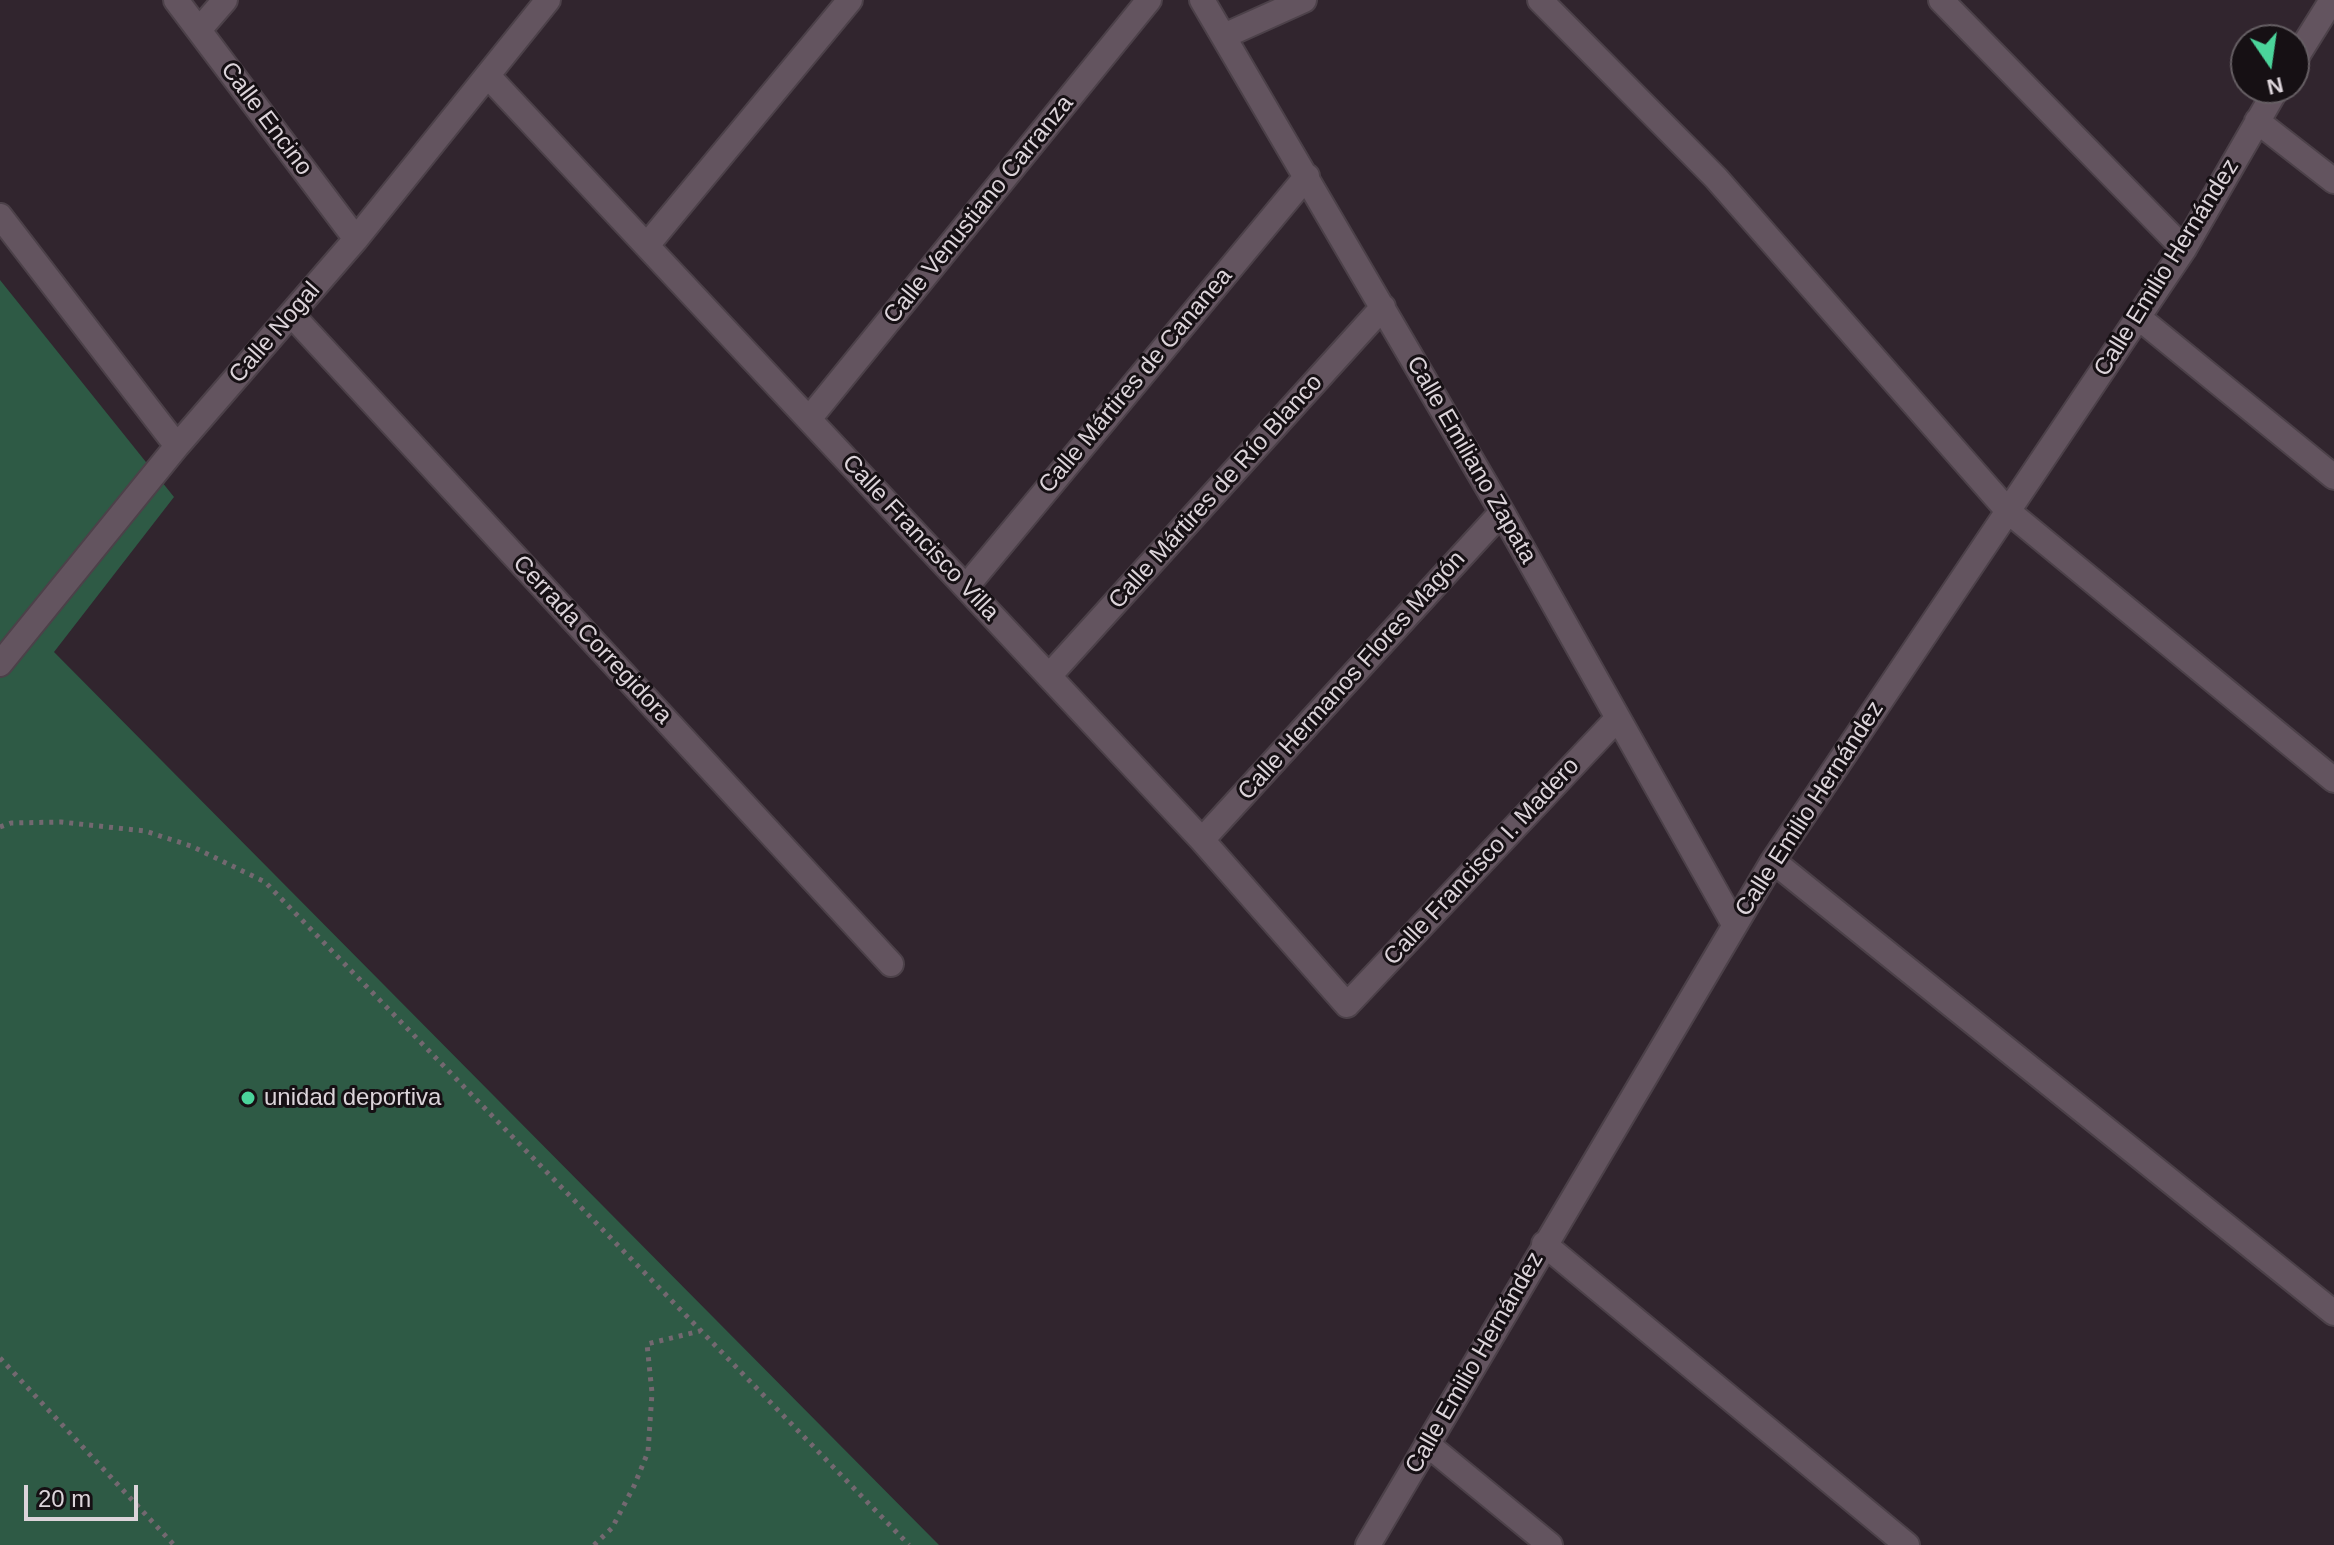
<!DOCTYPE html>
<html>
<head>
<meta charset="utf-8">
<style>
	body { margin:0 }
	#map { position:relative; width:2334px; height:1545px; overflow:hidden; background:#31252e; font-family:Arial,sans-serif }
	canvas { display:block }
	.north { position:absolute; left:2230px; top:24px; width:80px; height:80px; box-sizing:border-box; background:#161014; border:2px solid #655e63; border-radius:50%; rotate:167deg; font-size:22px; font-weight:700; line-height:32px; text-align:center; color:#dcd4da }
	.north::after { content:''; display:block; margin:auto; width:28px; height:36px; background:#4bd49b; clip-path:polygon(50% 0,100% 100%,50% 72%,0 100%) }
	.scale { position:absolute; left:24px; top:1485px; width:114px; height:36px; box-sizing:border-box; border:4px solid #dcd4da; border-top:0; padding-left:10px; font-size:24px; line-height:28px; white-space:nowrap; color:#dcd4da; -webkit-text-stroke:6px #161014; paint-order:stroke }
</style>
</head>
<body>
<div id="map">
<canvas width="2334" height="1545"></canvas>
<div class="north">N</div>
<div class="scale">20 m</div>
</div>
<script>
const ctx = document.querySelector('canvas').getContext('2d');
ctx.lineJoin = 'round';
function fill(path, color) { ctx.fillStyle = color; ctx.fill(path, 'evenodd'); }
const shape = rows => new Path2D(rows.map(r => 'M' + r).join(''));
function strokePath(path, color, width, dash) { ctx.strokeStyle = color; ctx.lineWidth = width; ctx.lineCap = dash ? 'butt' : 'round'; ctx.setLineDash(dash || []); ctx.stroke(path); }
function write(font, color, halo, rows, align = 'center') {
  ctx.font = font + ' Arial,sans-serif'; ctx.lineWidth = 6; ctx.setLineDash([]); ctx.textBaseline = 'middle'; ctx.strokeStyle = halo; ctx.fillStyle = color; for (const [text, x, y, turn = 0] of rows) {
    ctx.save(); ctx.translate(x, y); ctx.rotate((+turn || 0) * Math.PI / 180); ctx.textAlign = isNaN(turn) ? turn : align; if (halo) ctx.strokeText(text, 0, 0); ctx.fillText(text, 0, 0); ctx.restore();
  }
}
fill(shape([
	[0,280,174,497,54,652,939,1545,0,1545]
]), '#2e5a45');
const street = shape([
	[176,0,356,239],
	[1202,0,1502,512,1734,924],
	[1540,0,1716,178,2009,512,2334,780],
	[1941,0,2184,249],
	[199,30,225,0],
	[1224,36,1304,0],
	[2294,61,2332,0],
	[488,76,1202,840,1347,1005,1617,719],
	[2257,121,2334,181],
	[0,216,177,446],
	[648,244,850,0],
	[292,315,891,964],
	[2138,317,2334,477],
	[809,419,1149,0],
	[966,587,1307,176],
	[0,664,177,446,356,239,548,0],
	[1049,676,1383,307],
	[1202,840,1502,512],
	[1773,861,2334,1313],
	[1544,1244,1907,1545],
	[1427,1444,1550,1545],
	[1368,1545,1773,861,2184,249,2277,88]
]);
strokePath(street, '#4c4149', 28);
strokePath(shape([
	[0,827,11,823,61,822,145,831,191,846,265,882,909,1545],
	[0,1358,174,1545],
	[594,1545,612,1528,634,1486,648,1452,652,1393,647,1344,700,1331]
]), '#736870', 5, [4, 6]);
strokePath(street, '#63545f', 24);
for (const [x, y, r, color] of [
	[248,1098,8,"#4bd49b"]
]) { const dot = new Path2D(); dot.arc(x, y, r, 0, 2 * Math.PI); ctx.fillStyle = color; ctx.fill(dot); strokePath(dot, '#161014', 3); }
write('24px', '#dcd4da', '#161014', [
	["Calle Encino",266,119,53],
	["Calle Venustiano Carranza",979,210,-51],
	["Calle Emilio Hernández",2167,268,-58],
	["Calle Nogal",275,333,-49],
	["Calle Mártires de Cananea",1136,381,-50],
	["Calle Emiliano Zapata",1471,460,60],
	["Calle Mártires de Río Blanco",1216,492,-48],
	["Calle Francisco Villa",920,538,47],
	["Cerrada Corregidora",592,640,47],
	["Calle Hermanos Flores Magón",1352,676,-48],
	["Calle Emilio Hernández",1810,809,-57],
	["Calle Francisco I. Madero",1482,862,-47],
	["Calle Emilio Hernández",1475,1363,-60]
]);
write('24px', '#dcd4da', '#161014', [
	["unidad deportiva",264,1098]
], 'left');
</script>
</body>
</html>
